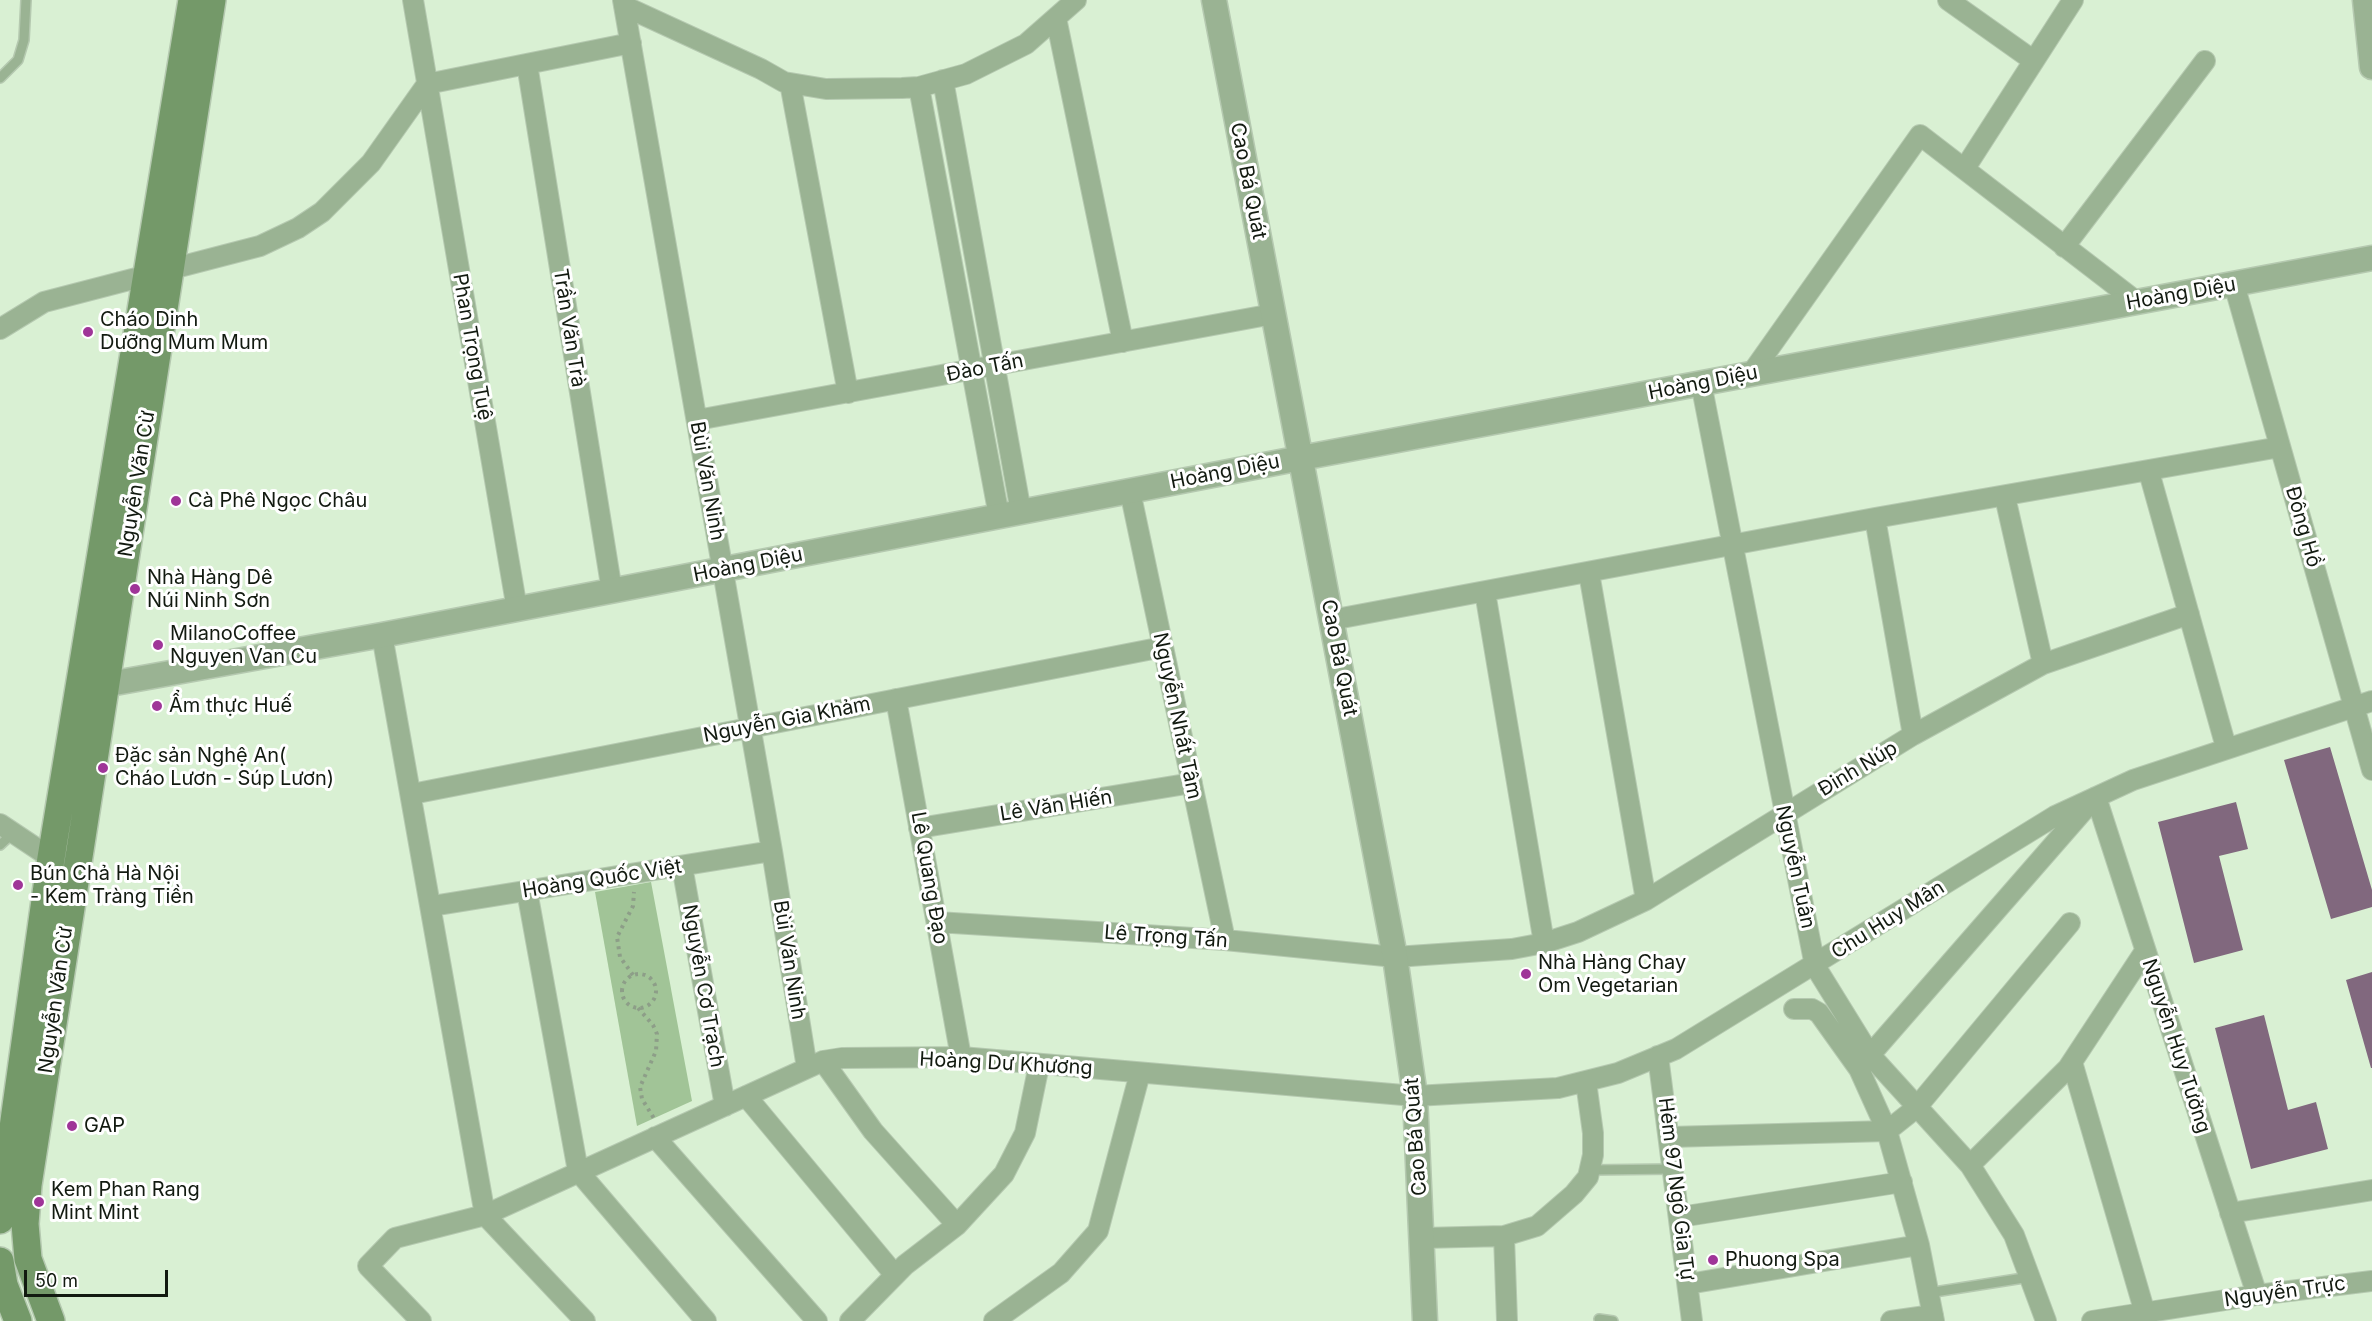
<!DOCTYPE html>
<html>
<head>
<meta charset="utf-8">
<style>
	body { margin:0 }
	#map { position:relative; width:2372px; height:1321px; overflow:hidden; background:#d9f0d3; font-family:Inter,sans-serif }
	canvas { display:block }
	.scale { position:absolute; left:24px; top:1270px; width:144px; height:27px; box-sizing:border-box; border:3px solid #121a10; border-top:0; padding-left:8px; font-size:18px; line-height:21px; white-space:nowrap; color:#121a10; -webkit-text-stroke:4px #fff; paint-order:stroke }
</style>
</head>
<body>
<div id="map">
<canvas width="2372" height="1321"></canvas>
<div class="scale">50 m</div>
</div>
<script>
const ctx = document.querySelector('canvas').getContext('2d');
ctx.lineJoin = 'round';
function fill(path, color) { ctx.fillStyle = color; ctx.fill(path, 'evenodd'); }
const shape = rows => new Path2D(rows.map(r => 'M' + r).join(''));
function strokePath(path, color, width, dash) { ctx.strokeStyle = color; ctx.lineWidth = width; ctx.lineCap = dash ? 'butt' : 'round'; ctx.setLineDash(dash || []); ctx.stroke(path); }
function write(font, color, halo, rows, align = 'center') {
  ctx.font = font + ' Inter,sans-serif'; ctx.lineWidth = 6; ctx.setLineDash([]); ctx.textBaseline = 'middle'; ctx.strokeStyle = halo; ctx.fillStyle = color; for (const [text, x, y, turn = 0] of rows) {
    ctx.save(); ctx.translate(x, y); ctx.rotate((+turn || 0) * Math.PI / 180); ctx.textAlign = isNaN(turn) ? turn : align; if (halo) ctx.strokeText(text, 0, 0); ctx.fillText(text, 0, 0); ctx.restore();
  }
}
fill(shape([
	[651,882,692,1101,637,1126,595,892]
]), '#a1c497');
fill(shape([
	[2330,747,2372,890,2372,907,2331,919,2284,760],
	[2236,802,2248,849,2219,856,2243,950,2194,963,2158,822],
	[2372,972,2372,1068,2371,1068,2346,980],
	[2264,1015,2288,1110,2316,1102,2328,1149,2251,1169,2215,1028]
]), '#81687e');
const service = shape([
	[0,78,18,60,24,40,26,0],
	[0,845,13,833],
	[1590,1170,1674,1169],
	[1928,1293,2030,1277],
	[1599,1319,1613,1321]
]);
const minor = shape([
	[413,0,517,609],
	[623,0,772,851,807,1068],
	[1948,0,2034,61],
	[624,6,761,69,784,82,826,89,902,88,919,87,966,74,1026,44,1076,0],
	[1056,18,1123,342],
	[527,64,612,591],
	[943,80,1021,512],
	[790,83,848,393],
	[919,87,999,516],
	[1965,168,2073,0],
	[2064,247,2205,61],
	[2234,284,2372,770],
	[0,329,44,302,260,246,298,228,322,212,371,163,427,84,631,43],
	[1751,374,1920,135,2137,302],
	[1701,383,1815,966,1870,1055,1970,1165,2014,1235,2046,1321],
	[697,420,1273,314],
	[2149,472,2226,747],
	[1130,491,1225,940],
	[2005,497,2043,664],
	[1875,518,1913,735],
	[1589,573,1646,900],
	[1485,592,1544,943],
	[1331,620,1875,518,2280,447],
	[382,635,485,1215,585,1321],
	[896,699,961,1057],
	[412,794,1163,647],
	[2096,797,2257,1295],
	[0,824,51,858,62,860],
	[919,828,1192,783],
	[682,866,725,1106],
	[527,891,578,1171,706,1321],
	[432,906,772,851],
	[937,922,1225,940,1395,957,1512,949,1544,943,1578,932,1646,900,1913,735,2043,664,2189,614],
	[1794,1009,1812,1009,1819,1013,1859,1069,1887,1131,1919,1245,1934,1321],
	[1870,1055,2090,803],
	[1658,1056,1692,1321],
	[823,1061,873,1131,957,1225],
	[2072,1062,2145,1313],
	[746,1096,895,1275],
	[1887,1131,1916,1108,2070,923],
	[655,1137,817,1321],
	[1670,1137,1887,1131],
	[1970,1165,2068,1068,2145,951],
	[2230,1213,2372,1190],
	[1680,1217,1902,1182],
	[1504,1236,1507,1321],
	[1423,1238,1504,1236,1537,1226,1574,1194,1588,1177,1593,1155,1593,1133,1586,1082],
	[1688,1284,1919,1245],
	[421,1321,368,1266,395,1238,485,1215,823,1061,842,1058,961,1057,1415,1096,1558,1088,1618,1073,1676,1049,2055,816,2133,780,2372,701],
	[850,1321,905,1265,957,1225,1004,1174,1025,1133,1039,1065],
	[994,1321,1061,1273,1098,1231,1140,1073],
	[1891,1321,1933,1315],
	[2092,1321,2257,1295,2372,1281]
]);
const tertiary = shape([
	[1214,0,1395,957,1415,1096,1425,1321],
	[2365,0,2372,67],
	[87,688,382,635,1301,458,2372,258]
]);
const secondary = shape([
	[0,1220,51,858,192,0],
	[0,1261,4,1285,18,1321],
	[51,1321,28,1259,25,1224,28,1185,212,0]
]);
strokePath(service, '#b5c9b0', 12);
strokePath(minor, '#b5c9b0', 22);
strokePath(tertiary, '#b5c9b0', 27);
strokePath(secondary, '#b5c9b0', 30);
strokePath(shape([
	'622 991a17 17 0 1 1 34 0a17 17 0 1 1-34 0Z',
	[633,975,620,957,617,937,633,906,634,892],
	[638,1008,653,1025,657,1034,656,1051,640,1087,642,1099,655,1120]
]), '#8d9e88', 4, [3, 4.5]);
strokePath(service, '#9ab393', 9);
strokePath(minor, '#9ab393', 20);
strokePath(tertiary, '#9ab393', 24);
strokePath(secondary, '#749969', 27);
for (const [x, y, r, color] of [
	[88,332,6,"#9f3598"],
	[176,501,6,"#9f3598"],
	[135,589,6,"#9f3598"],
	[158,645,6,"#9f3598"],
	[157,706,6,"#9f3598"],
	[103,768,6,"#9f3598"],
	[18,885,6,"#9f3598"],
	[1526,974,6,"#9f3598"],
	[72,1126,6,"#9f3598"],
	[39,1202,6,"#9f3598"],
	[1713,1260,6,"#9f3598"]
]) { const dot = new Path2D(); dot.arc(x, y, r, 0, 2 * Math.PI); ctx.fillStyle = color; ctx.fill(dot); strokePath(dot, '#fff', 2); }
write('20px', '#121a10', '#fff', [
	["Cao Bá Quát",1248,181,79],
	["Hoàng Diệu",2181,294,-10],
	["Trần Văn Trà",569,328,81],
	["Phan Trọng Tuệ",472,347,80],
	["Đào Tấn",985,368,-11],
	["Hoàng Diệu",1703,383,-11],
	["Hoàng Diệu",1225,472,-11],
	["Bùi Văn Ninh",707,481,80],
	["Nguyễn Văn Cừ",137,484,-81],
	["Đông Hồ",2303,527,74],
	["Hoàng Diệu",748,565,-11],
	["Cao Bá Quát",1339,658,79],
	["Nguyễn Nhất Tâm",1177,716,78],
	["Nguyễn Gia Khảm",787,720,-11],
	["Đinh Núp",1858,769,-31],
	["Lê Văn Hiến",1056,806,-9],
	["Nguyễn Tuân",1795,867,78],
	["Lê Quang Đạo",929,878,80],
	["Hoàng Quốc Việt",602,879,-9],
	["Chu Huy Mân",1888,920,-32],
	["Lê Trọng Tấn",1166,937,4],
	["Bùi Văn Ninh",789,960,81],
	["Nguyễn Cơ Trạch",703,986,80],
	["Nguyễn Văn Cừ",56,1000,-82],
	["Nguyễn Huy Tưởng",2176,1046,72],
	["Hoàng Dư Khương",1006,1064,3],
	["Cao Bá Quát",1416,1137,-94],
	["Hẻm 97 Ngô Gia Tự",1676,1189,83],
	["Nguyễn Trực",2285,1292,-8]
]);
write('20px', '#121a10', '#fff', [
	["Cháo Dinh",100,320],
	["Dưỡng Mum Mum",100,343],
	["Cà Phê Ngọc Châu",188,501],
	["Nhà Hàng Dê",147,578],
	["Núi Ninh Sơn",147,601],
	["MilanoCoffee",170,634],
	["Nguyen Van Cu",170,657],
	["Ẩm thực Huế",169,706],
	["Đặc sản Nghệ An(",115,756],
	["Cháo Lươn - Súp Lươn)",115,779],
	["Bún Chả Hà Nội",30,874],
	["- Kem Tràng Tiền",30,897],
	["Nhà Hàng Chay",1538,963],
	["Om Vegetarian",1538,986],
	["GAP",84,1126],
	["Kem Phan Rang",51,1190],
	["Mint Mint",51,1213],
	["Phuong Spa",1725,1260]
], 'left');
</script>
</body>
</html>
